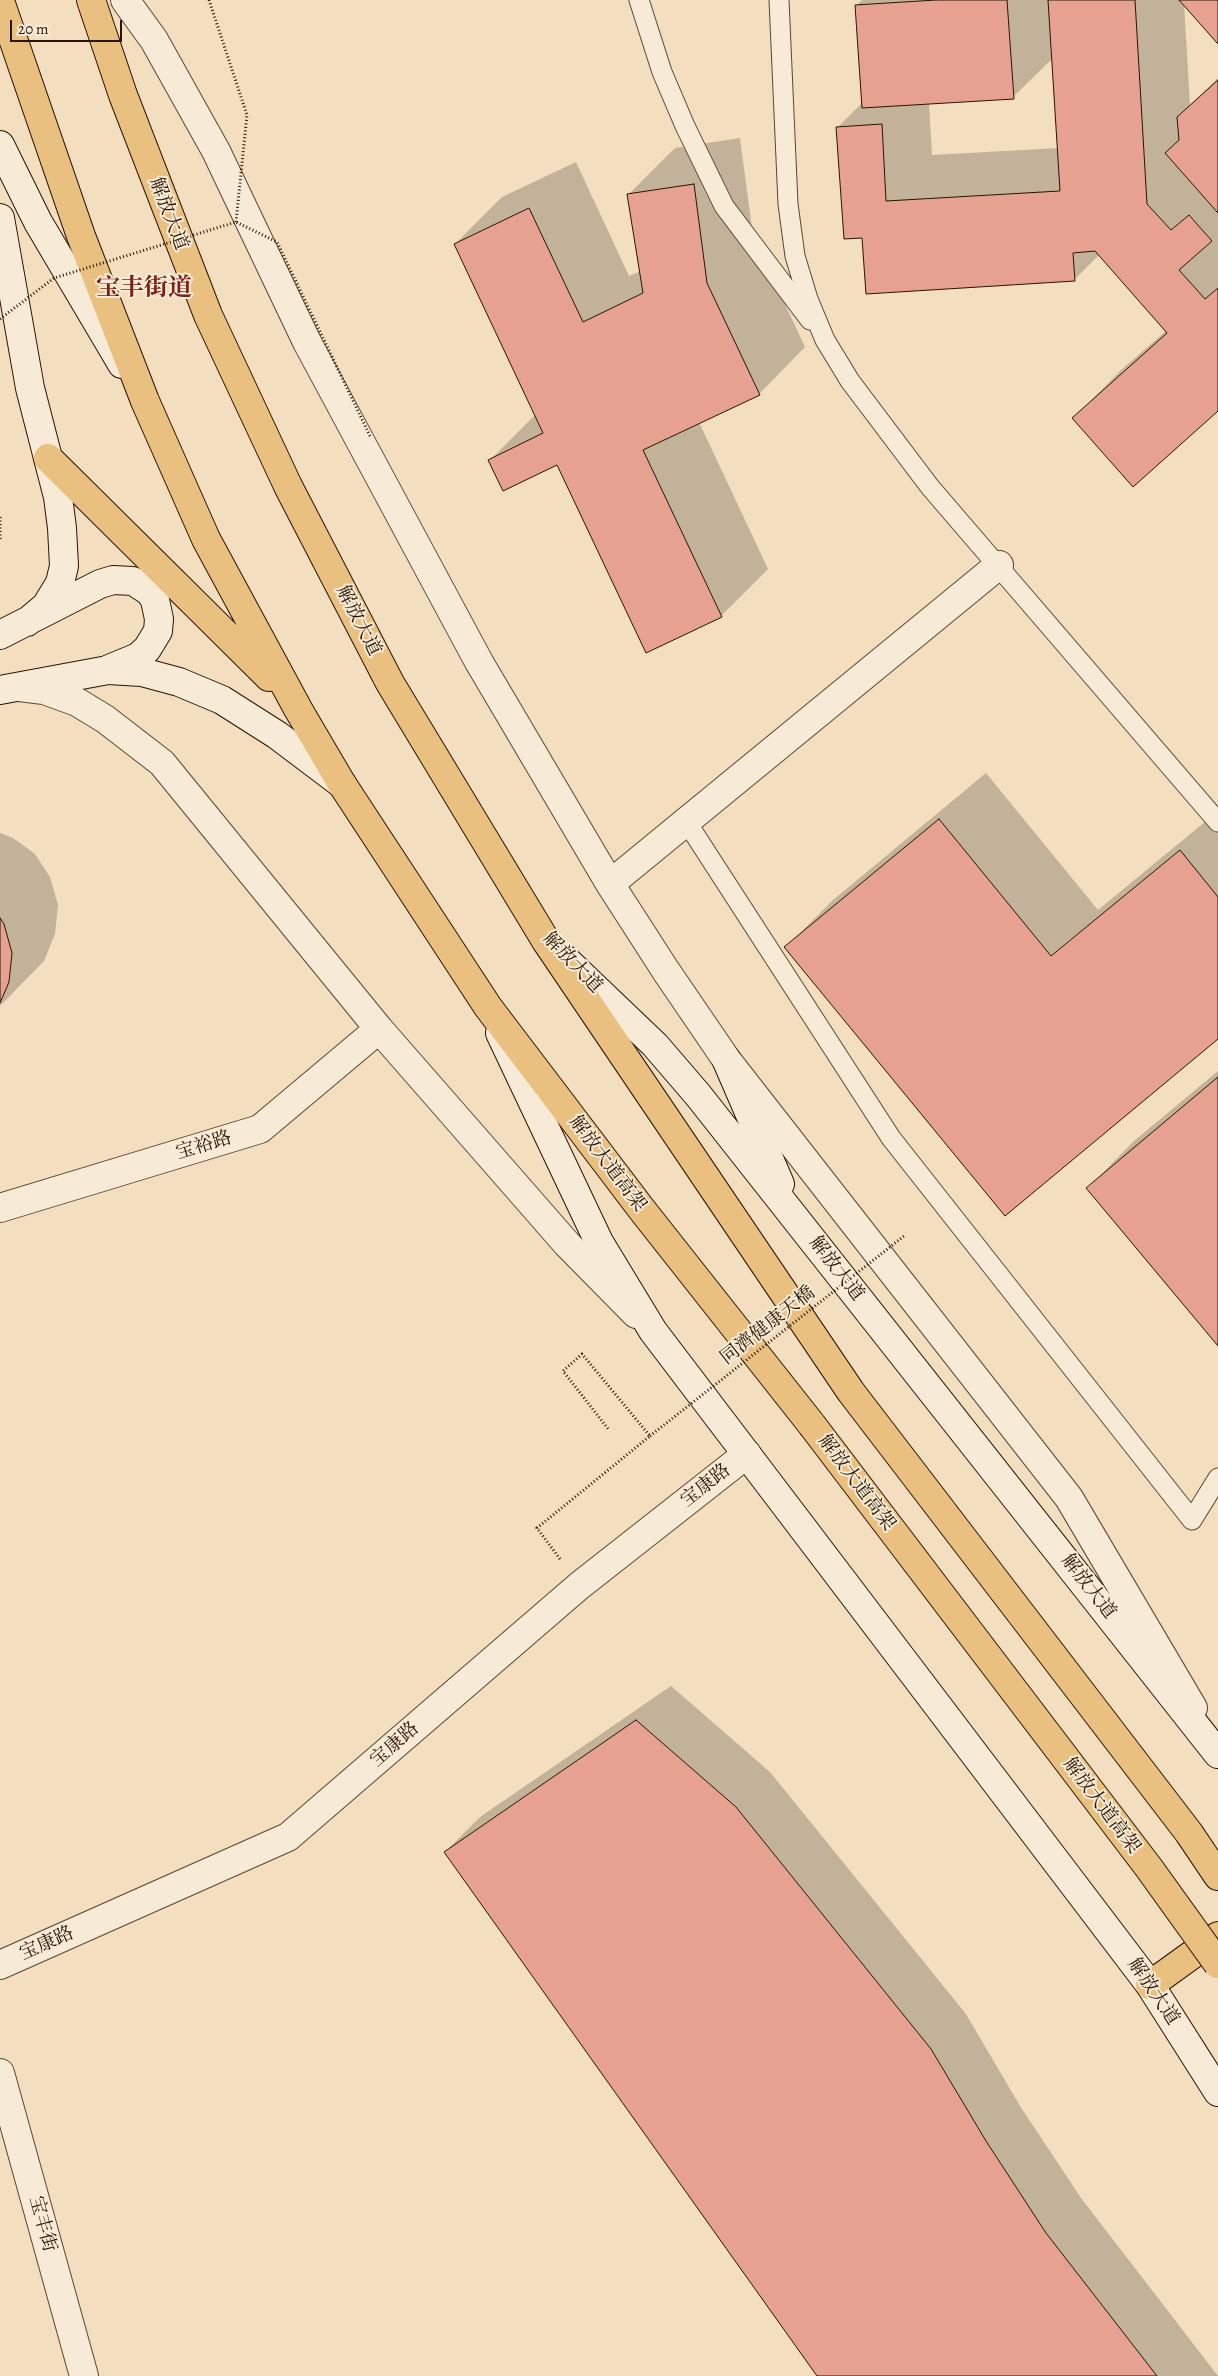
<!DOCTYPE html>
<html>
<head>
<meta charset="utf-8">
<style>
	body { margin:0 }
	#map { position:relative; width:1218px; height:2376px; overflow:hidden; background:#f3dfc0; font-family:Alegreya,serif }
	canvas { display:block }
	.scale { position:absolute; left:10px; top:20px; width:112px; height:22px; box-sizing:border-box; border:2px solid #281400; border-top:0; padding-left:6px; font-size:15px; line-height:18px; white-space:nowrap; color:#281400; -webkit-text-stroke:4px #f7ead6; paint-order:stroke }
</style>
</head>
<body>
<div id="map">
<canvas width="1218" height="2376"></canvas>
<div class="scale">20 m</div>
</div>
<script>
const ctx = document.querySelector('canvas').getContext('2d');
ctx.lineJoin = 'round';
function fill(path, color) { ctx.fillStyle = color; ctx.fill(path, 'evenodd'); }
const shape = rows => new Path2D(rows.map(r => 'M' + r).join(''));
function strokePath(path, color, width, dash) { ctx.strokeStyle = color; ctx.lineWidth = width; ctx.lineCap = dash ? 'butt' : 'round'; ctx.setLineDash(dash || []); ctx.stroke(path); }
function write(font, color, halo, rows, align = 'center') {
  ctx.font = font + ' Alegreya,"Noto Serif SC",serif'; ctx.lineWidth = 4; ctx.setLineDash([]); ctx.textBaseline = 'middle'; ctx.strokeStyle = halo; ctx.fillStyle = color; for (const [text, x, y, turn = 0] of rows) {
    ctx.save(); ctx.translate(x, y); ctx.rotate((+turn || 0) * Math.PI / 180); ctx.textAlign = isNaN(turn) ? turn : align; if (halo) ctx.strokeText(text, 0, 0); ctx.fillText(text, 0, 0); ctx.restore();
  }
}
fill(shape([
	[862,0,1218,0,1218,42,1184,3,1190,105,1218,78,1218,409,1074,418,1120,371,1167,330,1100,254,1074,280,863,237,838,127,863,102,856,6],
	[1053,58,1059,148,932,155,929,103,1013,97],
	[740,138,753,236,805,347,759,394,699,422,768,569,721,616,558,463,490,460,536,414,455,244,502,197,576,162,629,276,641,271,629,194,675,148],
	[986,773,1098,910,1218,811,1218,1038,786,947,833,900],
	[0,833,13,838,35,854,50,877,58,905,55,934,44,961,0,1006],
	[1218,1071,1218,1344,1088,1188,1134,1141],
	[671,1686,770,1772,966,2014,1020,2106,1081,2198,1218,2376,819,2376,445,1852,480,1817]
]), '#0003');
const building = shape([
	[936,0,1007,0,1014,99,862,108,855,5,936,0],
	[1048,0,1135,0,1147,204,1171,230,1189,215,1212,241,1179,270,1205,299,1218,288,1218,411,1133,487,1072,418,1167,333,1095,251,1073,253,1075,281,866,294,862,238,844,239,836,127,882,124,886,201,1060,191,1048,0],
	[1179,0,1218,0,1218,44,1179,0],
	[1218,80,1218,213,1165,153,1179,140,1177,117,1218,80],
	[694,184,707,283,760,395,643,450,722,617,646,653,557,465,503,491,488,460,543,433,454,244,529,208,583,322,643,293,627,194,694,184],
	[939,819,1051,956,1180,850,1218,897,1218,1039,1005,1216,784,947,939,819],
	[0,918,4,924,12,953,9,982,0,1003,0,918],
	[1218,1077,1218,1346,1086,1188,1218,1077],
	[636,1720,736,1807,931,2049,986,2141,1046,2233,1157,2376,817,2376,444,1852,636,1720]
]);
fill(building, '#e7a191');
strokePath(building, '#281400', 1);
const service = shape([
	[639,0,662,72,685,126,724,206,810,320],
	[779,0,788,204,795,256,808,299,825,340,850,381,930,487,1218,822],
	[686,821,891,1138,1192,1520,1218,1478]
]);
const minor = shape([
	[125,0,154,40,216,151,307,342,479,662,610,884,666,971,726,1059,1069,1498,1193,1708],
	[19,687,44,690,77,702,105,719,162,763,379,1029,567,1244,636,1314],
	[610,884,999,565],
	[0,1208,260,1129,379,1029],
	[0,1965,288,1837,579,1586,747,1454],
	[0,2073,84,2376]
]);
const secondary = shape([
	[0,145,38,222,122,364],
	[0,218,30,388,58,497,62,528,64,566,60,583,46,606,27,622],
	[0,635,100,584,113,580,133,581,150,592,155,600,159,619,158,631,147,649,138,657,109,669],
	[0,690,108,670,142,672,179,682,222,700,277,735,342,784],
	[566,960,655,1045,698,1095,1218,1754],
	[500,1033,599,1242,653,1331,1150,1985,1218,2092],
	[726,1059,780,1184]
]);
const primary = shape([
	[91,0,123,95,208,315,288,486,390,683,546,941,851,1392,1189,1833,1218,1876],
	[0,1,81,236,145,401,206,539,298,709,342,784,488,1007,643,1211,812,1425],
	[48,458,269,677],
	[1150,1985,1218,1936]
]);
strokePath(service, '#5b4730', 21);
strokePath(minor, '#5b4730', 30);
strokePath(secondary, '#281400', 30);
strokePath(primary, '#281400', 30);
strokePath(shape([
	[0,517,0,539],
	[560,1559,537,1528,650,1436,582,1354,563,1371,609,1430]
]), '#281400', 3, [1, 2.5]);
strokePath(service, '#f7ead6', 19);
strokePath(minor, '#f7ead6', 28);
strokePath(secondary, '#f7ead6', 28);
strokePath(primary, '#eac080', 28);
const primaryBridge = shape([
	[812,1425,1149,1868,1218,1964]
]);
strokePath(primaryBridge, '#281400', 30, []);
strokePath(shape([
	[209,0,247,115,236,222],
	[0,319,54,278,236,222,277,242,370,436],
	[650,1436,904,1236]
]), '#281400', 3, [1, 2.5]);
strokePath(primaryBridge, '#eac080', 28);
write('19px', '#281400', '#f7ead6', [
	["解放大道",168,214,69],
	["解放大道",358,621,63],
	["解放大道",572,963,46],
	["宝裕路",204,1146,-17],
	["解放大道高架",607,1164,53],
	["解放大道",836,1269,52],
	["同濟健康天橋",768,1326,-38],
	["解放大道高架",856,1483,53],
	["宝康路",706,1486,-38],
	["解放大道",1088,1587,52],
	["宝康路",395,1745,-41],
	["解放大道高架",1101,1806,53],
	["宝康路",47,1944,-24],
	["解放大道",1153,1992,56],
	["宝丰街",42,2224,75]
]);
write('bold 24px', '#7a1f14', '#f7ead6', [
	["宝丰街道",144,289]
]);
</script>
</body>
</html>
